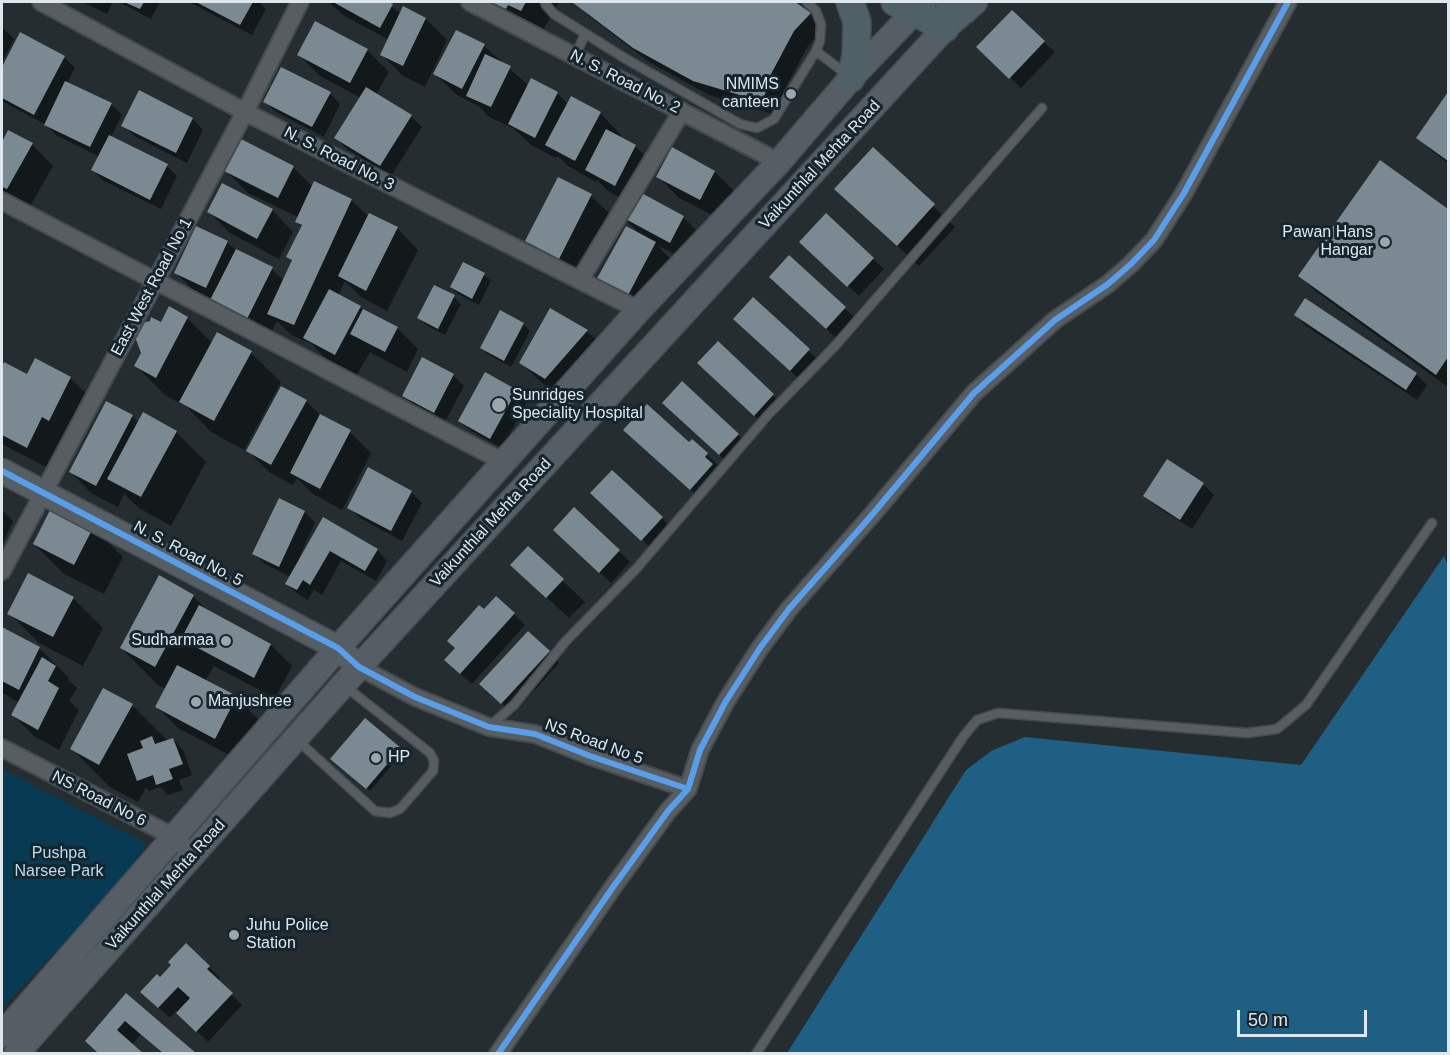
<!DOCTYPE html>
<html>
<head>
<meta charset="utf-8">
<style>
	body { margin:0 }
	#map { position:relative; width:1450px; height:1055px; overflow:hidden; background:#252d31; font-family:Helvetica,sans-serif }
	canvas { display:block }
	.frame { position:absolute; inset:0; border:3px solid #dee7ee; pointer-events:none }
	.scale { position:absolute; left:1237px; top:1010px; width:130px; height:27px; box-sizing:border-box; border:3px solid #dee7ee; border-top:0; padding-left:8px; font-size:18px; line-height:21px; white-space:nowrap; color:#dee7ee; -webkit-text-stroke:4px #15242d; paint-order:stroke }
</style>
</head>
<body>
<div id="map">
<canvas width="1450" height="1055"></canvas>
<div class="frame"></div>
<div class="scale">50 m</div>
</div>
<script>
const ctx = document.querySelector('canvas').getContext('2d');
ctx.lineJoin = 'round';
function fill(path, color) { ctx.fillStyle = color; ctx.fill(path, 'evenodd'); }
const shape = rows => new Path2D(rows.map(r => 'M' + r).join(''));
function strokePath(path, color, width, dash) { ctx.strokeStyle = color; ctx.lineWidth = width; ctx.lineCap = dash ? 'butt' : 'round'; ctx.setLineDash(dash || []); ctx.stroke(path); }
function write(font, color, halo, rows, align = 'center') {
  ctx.font = font + ' Helvetica,sans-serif'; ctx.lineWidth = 6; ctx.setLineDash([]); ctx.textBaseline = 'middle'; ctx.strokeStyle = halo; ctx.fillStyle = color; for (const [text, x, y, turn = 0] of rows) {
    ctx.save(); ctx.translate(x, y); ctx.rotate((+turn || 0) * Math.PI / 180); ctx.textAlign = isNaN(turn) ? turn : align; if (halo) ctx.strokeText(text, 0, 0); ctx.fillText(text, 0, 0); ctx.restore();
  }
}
fill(shape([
	[2,769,147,844,118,886,2,1008]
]), '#093a53');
fill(shape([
	[1444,556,1448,566,1448,1053,787,1053,966,770,991,751,1025,737,1301,765]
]), '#1e5f83');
fill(shape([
	[83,2,113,2,107,14],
	[119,2,160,2,151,19],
	[189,2,259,2,266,9,252,35],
	[329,2,385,2,401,14,426,19,447,40,425,87,403,76,382,55,389,40,343,15],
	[477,2,559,2,542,32],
	[574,2,793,2,810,14,824,28,808,46,784,90,777,115,709,95,649,62,589,16],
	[316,23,367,50,389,72,376,95,411,116,422,127,391,176,347,149,336,138,361,98,320,76,299,55],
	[2,27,14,39,2,62],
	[21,34,64,57,75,68,67,83,111,104,122,115,111,137,167,166,177,176,161,209,104,181,93,170,100,157,56,135,46,125,2,101,2,70],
	[1044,42,1055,52,1021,88,978,47],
	[484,46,529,86,532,80,557,93,568,104,600,113,621,135,620,138,635,146,657,168,642,195,683,217,705,239,692,263,657,245,676,265,647,319,618,304,641,235,622,216,629,202,608,191,597,180,596,182,568,166,558,156,556,158,531,145,513,128,489,117,480,107,457,95,435,74],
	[330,93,340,104,324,137,276,112,265,102],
	[1448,94,1448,163,1433,152,1418,138],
	[193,119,203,130,187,163,134,136,123,125],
	[8,132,32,144,53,166,28,210,2,193,2,146],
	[873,149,955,227,919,266,858,210],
	[1381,162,1448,211,1448,387,1314,290,1300,276],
	[293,167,313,187,351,200,369,217,397,228,418,250,387,311,361,297,345,281,338,296,397,328,418,349,407,372,370,352,357,375,326,359,312,344,291,335,277,321,267,341,197,294,176,273,227,242,237,251,272,269,284,281,293,262,288,257,302,227,296,222,298,217,248,193,226,171],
	[715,172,736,193,722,220,679,198,658,176],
	[559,179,591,196,613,217,581,279,548,262,527,241],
	[272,210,293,232,279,259,230,233,209,212],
	[812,253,873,259,884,269,859,296],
	[789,257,856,319,837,339,782,288],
	[464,264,484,275,491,281,479,305,458,294,451,287],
	[454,297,461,304,445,335,426,325,419,318],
	[753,299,819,361,801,381,746,330],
	[1305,300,1416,374,1427,385,1417,400,1306,326,1296,315],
	[501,312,523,324,530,331,511,367,489,355,482,348],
	[187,318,213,344,251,353,281,382,244,450,211,432,186,406,166,396,136,366,161,324],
	[587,331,608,352,567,399,543,384,521,363],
	[718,343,784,406,766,426,710,374],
	[423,359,453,375,464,386,445,422,414,406,404,395],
	[5,364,28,376,70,378,92,399,48,468,2,444,2,370],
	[486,374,516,391,527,402,502,448,471,431,460,421],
	[306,401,323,418,350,432,371,453,342,510,313,494,297,478,293,485,269,472,248,451],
	[675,414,738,435,749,445,730,465],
	[132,416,139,423,176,432,206,462,171,526,139,508,124,494,118,507,92,494,71,472],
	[636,441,690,444,692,441,718,465,715,468,722,476,701,499],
	[1203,484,1214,495,1192,529,1156,506,1145,496],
	[411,492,422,503,402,541,360,518,349,507],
	[603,504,662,518,672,529,653,550],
	[574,509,630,562,611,583,565,541],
	[2,510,13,521,2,545],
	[305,512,315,523,299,557,301,559,323,519,377,550,387,561,376,581,341,561,322,595,314,590,308,600,298,594,287,584,291,577,265,564,254,554],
	[93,527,123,557,104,594,64,574,34,544],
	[528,548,585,602,569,618,512,565],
	[193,596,211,614,271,645,292,666,275,698,214,666,205,681,236,697,258,719,237,759,178,728,157,707,166,689,159,686,121,648],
	[73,598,103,628,83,666,39,643,9,613],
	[484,612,514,614,525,625,472,684,457,671],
	[2,629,39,648,69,678,68,680,77,688,69,701,79,710,59,750,34,736,13,715,19,703,2,692],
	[549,652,559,663,513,714,492,694],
	[132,705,168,741,173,739,183,750,192,775,179,780,183,790,168,795,160,787,149,791,146,787,138,802,110,787,72,749],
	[365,720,403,752,370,791,332,759],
	[186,945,220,978,217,981,242,1005,208,1042,176,1011,170,1018,153,1002],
	[126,995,194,1054,163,1054,141,1034,132,1045,99,1054]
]), '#0007');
fill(shape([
	[124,2,144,2,140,9],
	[196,2,253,2,240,25],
	[333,2,389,2,393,4,380,28],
	[491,2,526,2,521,11,508,5,506,9],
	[572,2,795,2,811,13,794,31,770,76,763,102,693,81,633,48],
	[403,6,426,18,403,66,380,55],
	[1012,10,1045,41,1009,79,976,47],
	[315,21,368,49,350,83,297,55],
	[456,30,485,44,462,89,433,74],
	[20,32,65,56,34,115,2,98,2,67],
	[485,54,511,66,491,107,466,96],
	[281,67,331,92,312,127,263,102],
	[531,78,558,92,535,138,508,124],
	[65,81,112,103,90,147,44,125],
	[366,87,412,115,380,166,334,138],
	[139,90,193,118,176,153,121,126],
	[1448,92,1448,161,1416,138],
	[571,96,601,112,575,161,545,145],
	[606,129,636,145,615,186,585,170],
	[8,130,33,143,7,189,2,187,2,142],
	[109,135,168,164,150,200,91,170],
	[241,139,294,166,278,198,224,171],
	[672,147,715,171,700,200,656,177],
	[873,147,935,204,897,246,834,189],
	[1380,160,1448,209,1448,357,1436,375,1298,276],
	[558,177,592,194,559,259,525,241],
	[314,181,352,199,294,325,267,314,292,260,286,257,302,225,295,222],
	[222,183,273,209,257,239,207,212],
	[634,189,684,216,670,243,620,216],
	[369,213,398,227,366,291,338,276],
	[826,213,874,258,847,287,799,242],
	[196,226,228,241,206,288,174,273],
	[626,226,656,242,626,299,595,282],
	[236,249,273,267,246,321,209,302],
	[789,255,846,307,826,329,769,277],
	[463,262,485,273,472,299,450,287],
	[434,285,455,295,438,329,417,318],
	[329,289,361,306,335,355,303,338],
	[753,297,810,349,790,371,733,319],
	[1305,298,1417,373,1406,390,1294,315],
	[169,306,188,317,156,378,134,366,141,353,131,326,150,321,151,317,161,322],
	[550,308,588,330,545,379,519,363],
	[363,309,398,327,385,352,350,334],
	[500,310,524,323,504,361,480,348],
	[217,332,252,351,214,421,179,402],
	[718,341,774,394,754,416,697,363],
	[422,357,454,374,434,413,402,396],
	[35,358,71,377,49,421,42,417,27,448,2,435,2,367,4,362,27,374],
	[485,372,517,390,490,439,458,421],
	[682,381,739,434,719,455,662,403],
	[281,386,307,400,271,465,246,451],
	[106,401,133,415,96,486,69,472],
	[647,404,689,442,692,439,708,453,705,457,713,464,690,490,623,430],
	[143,412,177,431,141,497,107,479],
	[320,414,351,430,320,489,290,473],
	[1167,459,1204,483,1180,520,1143,496],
	[368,467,412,491,391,531,347,508],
	[612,470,663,517,641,541,590,493],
	[279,498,305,511,279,567,252,554],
	[53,504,94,526,74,565,33,544],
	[574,507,620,550,599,573,553,530],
	[323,517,378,549,365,571,330,551,310,585,303,580,297,590,285,584],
	[528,546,564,579,546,598,510,565],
	[28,573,74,597,53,637,7,614],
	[159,575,194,595,155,667,120,648],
	[496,596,515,613,460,674,444,660,455,648,447,641,479,605,484,609],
	[199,605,271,644,254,678,181,639],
	[2,627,40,647,19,690,2,681],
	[528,631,550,651,501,704,479,684],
	[42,657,56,666,48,681,59,688,38,730,11,715],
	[177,665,237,696,215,739,155,707],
	[103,688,133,704,99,765,70,749],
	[365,718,401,748,366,789,330,759],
	[152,736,155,744,173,738,183,764,169,769,173,779,156,785,153,775,137,781,127,754,143,748,140,741],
	[186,943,210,966,207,969,233,993,196,1032,176,1013,190,998,178,987,158,1008,140,992,157,974,160,977,171,965,168,962],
	[126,993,197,1054,164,1054,125,1021,117,1030,144,1054,99,1054,85,1041]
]), '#7b8992');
const lane = shape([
	[545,2,546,5,554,14,626,59,740,124,757,128,774,119,816,51,820,41,821,24,816,11,807,2],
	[816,51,846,74],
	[575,56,585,34],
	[490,726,514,705,565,642,636,569,768,415,835,346,1042,108],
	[296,739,375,811,390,813,400,809,433,771,434,761,430,753,346,687],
	[756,1054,963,737,977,720,998,713,1247,733,1277,729,1306,705,1432,523]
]);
const street = shape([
	[41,2,245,112,639,310],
	[470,2,779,162],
	[2,201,504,462],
	[580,280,682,111],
	[2,571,245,112,300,2],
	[359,667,415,697,489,727,535,734,590,756,688,789],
	[2,748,174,837,193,854],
	[498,1054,611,890,668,811,688,789,700,750,726,701,760,648,789,609,871,516,974,393,1055,320,1108,284,1131,264,1154,240,1184,193,1288,2]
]);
const secondary = shape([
	[2,471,338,648,348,657],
	[2,1035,338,648,639,310,779,162,851,78,924,2],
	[16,1054,359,667,945,28,975,2]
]);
const primary = shape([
	[850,2,857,22,856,56,851,78],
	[895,2,945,28],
	[949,2,964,10]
]);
strokePath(lane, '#444b50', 11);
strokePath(street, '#444b50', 20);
strokePath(secondary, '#444b50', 27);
strokePath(primary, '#444b50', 30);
strokePath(lane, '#575d61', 8);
strokePath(street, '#575d61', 16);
strokePath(secondary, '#555e64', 24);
strokePath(primary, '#506067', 27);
strokePath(shape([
	[2,471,338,648,359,667,415,697,489,727,535,734,590,756,688,789],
	[498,1054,611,890,668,811,688,789,700,750,726,701,760,648,789,609,871,516,974,393,1055,320,1108,284,1131,264,1154,240,1184,193,1288,2]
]), '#5a9eea', 6);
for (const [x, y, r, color] of [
	[791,94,6,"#9da6ac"],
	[1385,242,6,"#9da6ac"],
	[499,405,8,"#9da6ac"],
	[226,641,6,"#9da6ac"],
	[196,702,6,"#9da6ac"],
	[376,758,6,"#9da6ac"],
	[234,935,6,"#9da6ac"]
]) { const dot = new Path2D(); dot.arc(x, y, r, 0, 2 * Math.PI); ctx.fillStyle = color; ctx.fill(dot); strokePath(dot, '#15242d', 2); }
write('16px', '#dee7ee', '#15242d', [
	["N. S. Road No. 2",625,82,27],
	["N. S. Road No. 3",339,159,27],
	["Vaikunthlal Mehta Road",820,165,-47],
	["East West Road No 1",152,287,-62],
	["Vaikunthlal Mehta Road",491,523,-47],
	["N. S. Road No. 5",188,554,28],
	["NS Road No 5",594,742,20],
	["NS Road No 6",99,799,27],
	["Vaikunthlal Mehta Road",166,885,-48]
]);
write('16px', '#dee7ee', '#15242d', [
	["NMIMS",779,85,"right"],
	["canteen",779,103,"right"],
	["Pawan Hans",1373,233,"right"],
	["Hangar",1373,251,"right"],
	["Sunridges",512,396],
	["Speciality Hospital",512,414],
	["Sudharmaa",214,641,"right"],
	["Manjushree",208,702],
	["HP",388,758],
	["Juhu Police",246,926],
	["Station",246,944]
], 'left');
write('16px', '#b9dbf2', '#15242d', [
	["Pushpa",59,854],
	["Narsee Park",59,872]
]);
</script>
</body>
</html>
